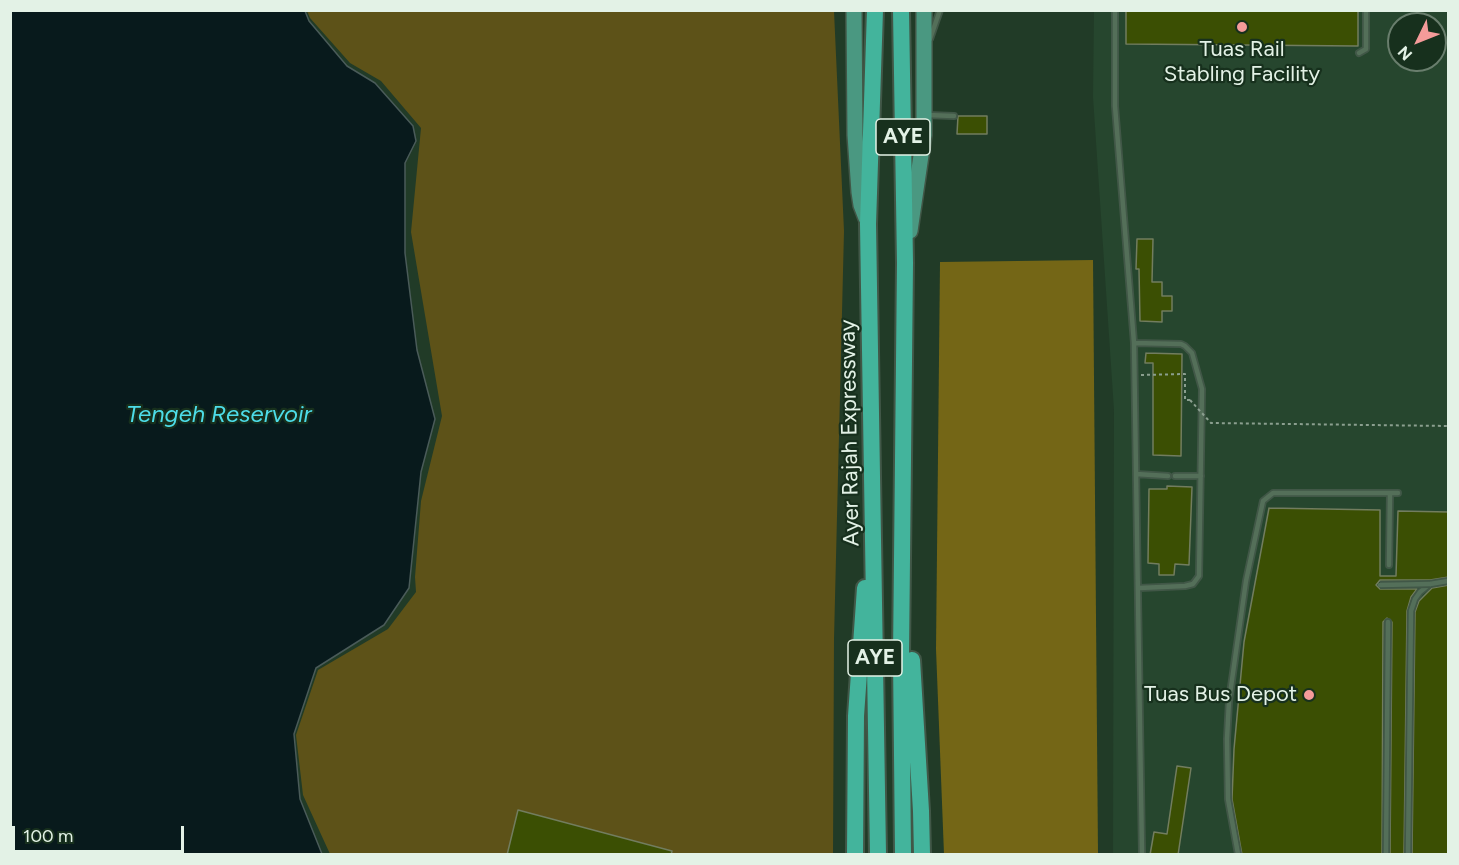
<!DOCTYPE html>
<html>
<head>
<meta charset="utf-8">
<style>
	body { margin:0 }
	#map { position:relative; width:1459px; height:865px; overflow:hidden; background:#213b27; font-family:Figtree,sans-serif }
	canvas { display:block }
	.frame { position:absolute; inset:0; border:12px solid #e3f2e6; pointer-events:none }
	.north { position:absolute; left:1387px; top:12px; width:60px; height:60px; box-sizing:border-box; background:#17301d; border:2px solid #697e6d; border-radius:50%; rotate:227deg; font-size:16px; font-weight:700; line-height:24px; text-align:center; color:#e3f2e6 }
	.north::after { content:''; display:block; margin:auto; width:21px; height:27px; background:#f59b9a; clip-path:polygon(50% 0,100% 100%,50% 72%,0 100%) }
	.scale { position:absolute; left:12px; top:826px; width:172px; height:27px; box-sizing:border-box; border:3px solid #e3f2e6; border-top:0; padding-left:8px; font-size:18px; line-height:21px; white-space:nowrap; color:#e3f2e6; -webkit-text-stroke:4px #17301d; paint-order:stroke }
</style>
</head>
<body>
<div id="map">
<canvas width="1459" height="865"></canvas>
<div class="frame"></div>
<div class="north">N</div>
<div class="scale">100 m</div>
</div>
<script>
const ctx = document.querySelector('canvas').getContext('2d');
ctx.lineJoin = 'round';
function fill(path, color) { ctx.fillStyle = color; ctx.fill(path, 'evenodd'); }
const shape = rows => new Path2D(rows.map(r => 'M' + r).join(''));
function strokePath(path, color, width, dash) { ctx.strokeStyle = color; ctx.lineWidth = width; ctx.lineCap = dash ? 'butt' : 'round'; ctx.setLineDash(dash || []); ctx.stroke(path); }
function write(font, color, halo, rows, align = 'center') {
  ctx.font = font + ' Figtree,sans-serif'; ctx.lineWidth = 4.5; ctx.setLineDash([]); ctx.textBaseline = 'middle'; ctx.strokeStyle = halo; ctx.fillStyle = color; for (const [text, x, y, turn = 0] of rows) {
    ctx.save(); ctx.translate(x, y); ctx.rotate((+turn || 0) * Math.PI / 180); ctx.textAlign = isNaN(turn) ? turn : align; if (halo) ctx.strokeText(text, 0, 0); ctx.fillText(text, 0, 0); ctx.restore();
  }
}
fill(shape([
	[1094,11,1448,11,1448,854,1113,854,1114,410,1093,97],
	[1399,24,1435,24,1435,60,1399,60]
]), '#26462e');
fill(shape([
	[307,11,834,11,844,231,834,639,833,854,330,854,303,795,296,735,318,670,388,629,416,592,415,577,421,501,442,416,411,232,421,128,381,81,350,63,310,18]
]), '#5d5218');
fill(shape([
	[1093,260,1098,854,944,854,936,649,940,262]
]), '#746616');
const water = shape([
	[10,11,305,11,309,21,347,66,375,83,413,126,416,141,405,163,405,253,417,350,435,419,421,472,409,588,384,625,316,668,294,734,300,799,322,854,11,854,10,11]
]);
fill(water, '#081a1c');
strokePath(water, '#4a5b59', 1.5);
const building = shape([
	[1126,10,1358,10,1358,46,1126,44,1126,10],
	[958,116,987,116,987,134,957,134,958,116],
	[1137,239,1153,239,1152,282,1162,282,1162,296,1172,296,1172,311,1162,311,1162,322,1140,321,1139,269,1136,269,1137,239],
	[1146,353,1182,354,1181,456,1153,455,1153,363,1145,363,1146,353],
	[1167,486,1192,487,1189,565,1175,564,1174,575,1159,575,1159,564,1148,563,1149,489,1167,489,1167,486],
	[1269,508,1380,510,1380,576,1396,576,1398,511,1449,512,1449,577,1430,580,1380,580,1376,585,1380,589,1417,589,1411,597,1407,611,1404,855,1390,855,1392,622,1387,618,1383,622,1382,855,1242,855,1232,799,1234,749,1244,642,1269,508],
	[1449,585,1449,855,1412,855,1415,612,1419,601,1432,588,1449,585],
	[1177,766,1191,768,1178,855,1150,855,1154,832,1167,834,1177,766],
	[518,810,672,851,671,855,507,855,518,810]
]);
fill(building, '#3b4f03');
strokePath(building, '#727d5f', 1.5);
const lane = shape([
	[1115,10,1115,106,1134,343,1142,854],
	[930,39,940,10],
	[1359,53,1366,49,1366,10],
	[927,115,954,116],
	[1134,343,1181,344,1185,346,1192,353,1202,389,1199,576,1193,584,1185,586,1139,588],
	[1136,474,1168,476],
	[1175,476,1201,476],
	[1389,565,1390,493],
	[1238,854,1228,799,1227,739,1229,701,1246,581,1263,501,1273,493,1398,493],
	[1386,854,1388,622],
	[1408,854,1411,611,1415,599,1420,592,1430,584,1448,581]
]);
const primary = shape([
	[854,10,855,135,859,192,861,205,866,218],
	[910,231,924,135,924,10]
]);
const highway = shape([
	[875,10,868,224,878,854],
	[901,10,905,263,901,657,903,854],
	[912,660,921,811,922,854],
	[855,854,856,716,865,588]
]);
strokePath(lane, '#415747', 8);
strokePath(primary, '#415747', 18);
strokePath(highway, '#415747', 20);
strokePath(shape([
	[1141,375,1185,374,1185,400,1190,400]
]), '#8b9f8f', 2, [3, 3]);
strokePath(lane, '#546f59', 4.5);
strokePath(primary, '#4a9881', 15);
strokePath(highway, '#43b49c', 16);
const laneBridge = shape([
	[1380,585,1430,584]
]);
strokePath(laneBridge, '#415747', 8, []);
strokePath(shape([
	[1190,400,1211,423,1448,426]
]), '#8b9f8f', 2, [3, 3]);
strokePath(laneBridge, '#546f59', 4.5);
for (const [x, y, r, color] of [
	[1242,27,6,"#f59b9a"],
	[1309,695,6,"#f59b9a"]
]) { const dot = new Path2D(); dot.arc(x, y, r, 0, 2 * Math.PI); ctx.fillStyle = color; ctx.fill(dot); strokePath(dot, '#17301d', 2); }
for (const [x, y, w] of [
	[903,137,54],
	[875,658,54]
]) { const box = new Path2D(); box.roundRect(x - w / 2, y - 18, w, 36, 4.5); ctx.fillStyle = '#17301d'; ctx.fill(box); strokePath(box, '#e3f2e6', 1.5); }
write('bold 21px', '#e3f2e6', null, [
	["AYE",903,137],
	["AYE",875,658]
]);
write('22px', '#e3f2e6', '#17301d', [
	["Tuas Rail",1242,50],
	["Stabling Facility",1242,75],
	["Tuas Bus Depot",1297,695,"right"]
]);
write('22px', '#e3f2e6', '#17301d', [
	["Ayer Rajah Expressway",850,433,-91]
]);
write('italic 24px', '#4ddce8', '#17301d', [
	["Tengeh Reservoir",219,415]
]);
</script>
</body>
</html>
